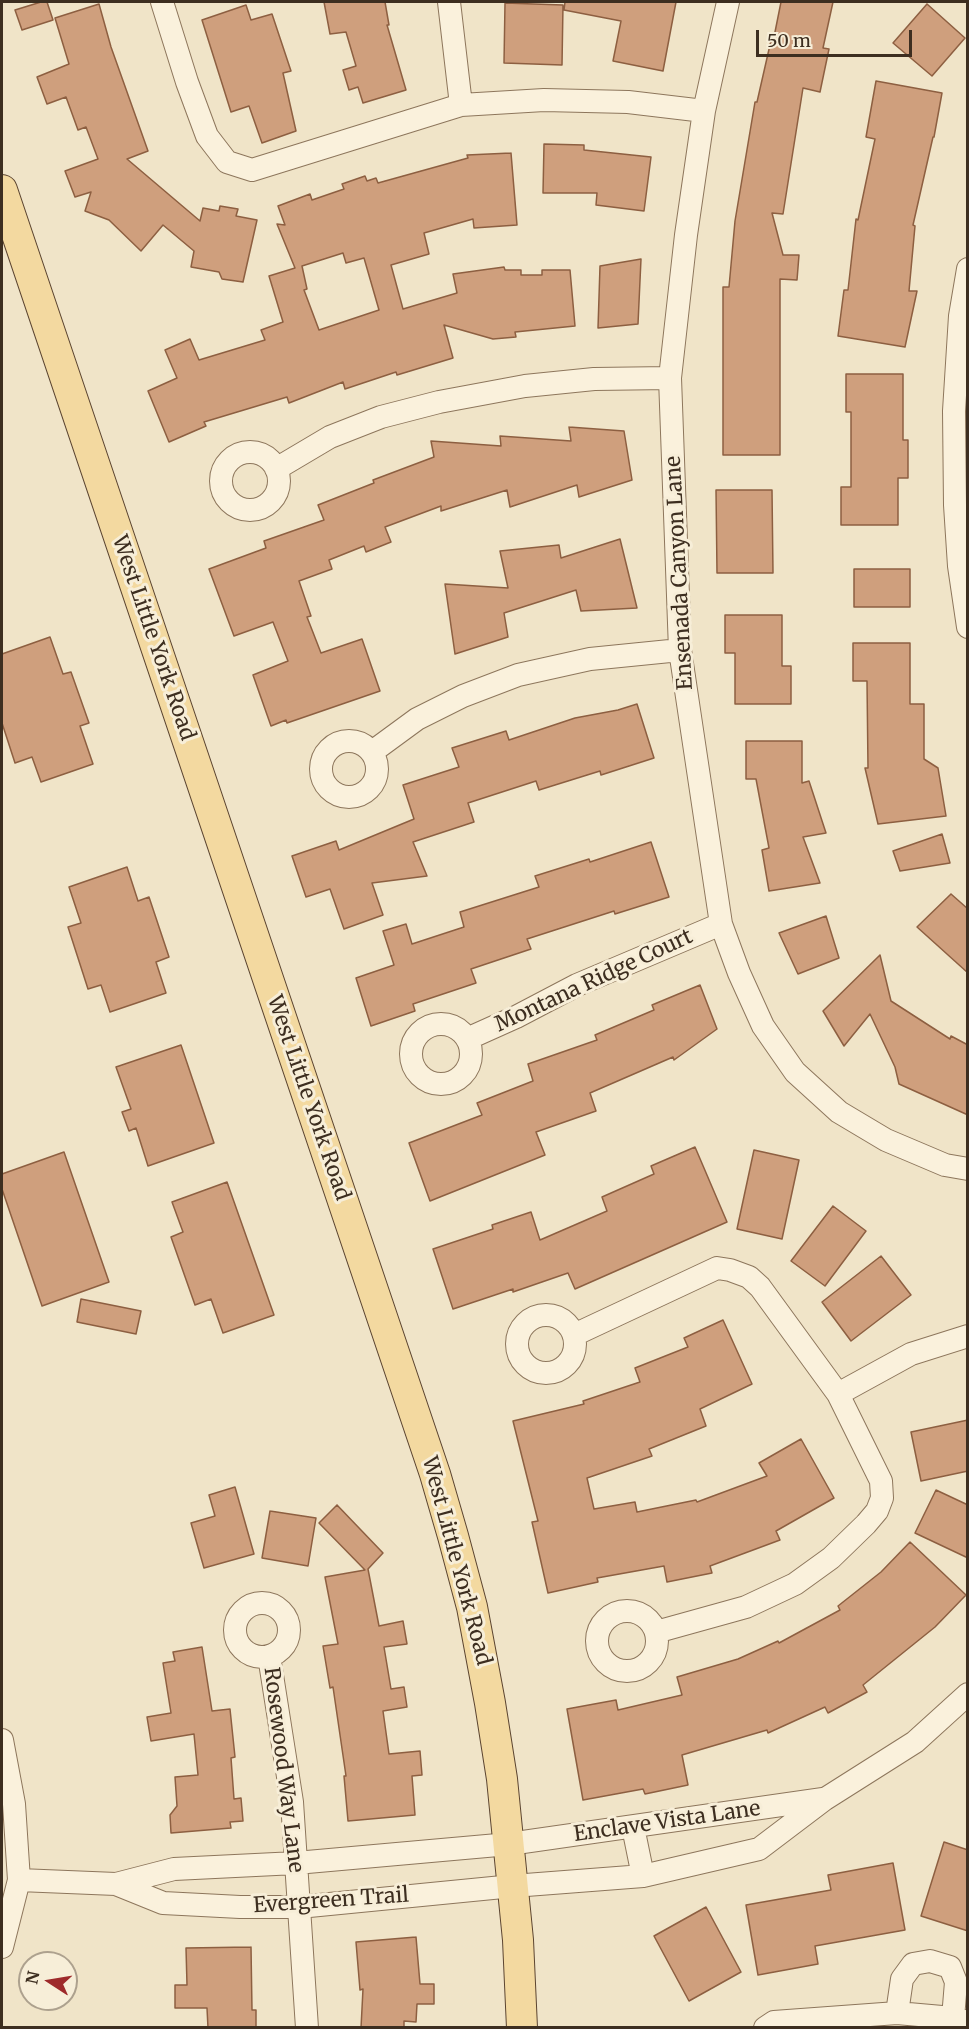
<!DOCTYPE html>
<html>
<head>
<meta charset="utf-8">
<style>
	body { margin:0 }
	#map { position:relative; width:969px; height:2029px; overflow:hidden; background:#f0e4c8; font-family:Merriweather,serif }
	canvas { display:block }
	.frame { position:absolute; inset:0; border:3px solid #3d2e20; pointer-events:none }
	.north { position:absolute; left:18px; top:1951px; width:60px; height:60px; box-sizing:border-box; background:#f7eed8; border:2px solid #ada18e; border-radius:50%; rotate:282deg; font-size:16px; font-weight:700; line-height:24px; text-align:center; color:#3d2e20 }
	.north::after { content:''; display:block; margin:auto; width:21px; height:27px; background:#9e2a2b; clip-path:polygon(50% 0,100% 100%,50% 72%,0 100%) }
	.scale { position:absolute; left:756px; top:30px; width:156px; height:27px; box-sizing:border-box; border:3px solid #3d2e20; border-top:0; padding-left:8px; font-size:18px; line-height:21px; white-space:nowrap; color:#3d2e20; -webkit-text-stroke:4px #f7eed8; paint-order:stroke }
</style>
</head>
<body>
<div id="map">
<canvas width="969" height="2029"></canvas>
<div class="frame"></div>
<div class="north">N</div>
<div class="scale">50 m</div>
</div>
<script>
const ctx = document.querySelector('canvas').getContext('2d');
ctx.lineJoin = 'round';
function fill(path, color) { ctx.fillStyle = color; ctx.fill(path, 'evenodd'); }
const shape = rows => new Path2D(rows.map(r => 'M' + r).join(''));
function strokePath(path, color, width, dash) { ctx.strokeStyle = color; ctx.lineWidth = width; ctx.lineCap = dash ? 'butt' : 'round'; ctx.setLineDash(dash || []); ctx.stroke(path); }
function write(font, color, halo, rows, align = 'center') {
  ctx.font = font + ' Merriweather,serif'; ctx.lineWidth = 6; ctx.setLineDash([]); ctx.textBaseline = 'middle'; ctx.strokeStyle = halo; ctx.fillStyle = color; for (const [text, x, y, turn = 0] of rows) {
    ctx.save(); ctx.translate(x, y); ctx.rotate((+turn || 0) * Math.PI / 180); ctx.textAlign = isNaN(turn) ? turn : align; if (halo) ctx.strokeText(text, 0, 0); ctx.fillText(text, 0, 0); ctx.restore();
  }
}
const building = shape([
	[41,2,47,2,53,20,22,30,15,10,41,2],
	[324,2,385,2,389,25,387,25,406,90,363,103,358,87,349,90,343,70,356,66,346,32,330,34,324,2],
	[565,2,676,2,663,71,613,61,621,21,564,10,565,2],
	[781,2,833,2,823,48,829,49,820,92,803,88,783,214,772,213,783,255,799,255,797,280,780,279,780,455,723,455,723,287,729,287,735,221,755,102,757,102,772,36,774,37,781,2],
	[505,3,563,5,562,65,504,63,505,3],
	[99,4,111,47,148,151,127,159,200,221,203,208,219,211,220,206,238,209,236,216,257,220,243,282,222,279,219,272,191,267,194,251,163,225,141,251,109,220,85,211,91,192,75,197,65,171,98,159,86,127,78,130,66,97,47,104,37,77,69,64,55,18,99,4],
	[927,4,965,38,932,76,893,43,927,4],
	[246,5,251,20,272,14,291,71,283,73,296,131,262,143,249,106,231,112,202,20,246,5],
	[876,81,942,93,934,137,933,137,913,225,915,226,909,291,917,291,905,347,838,336,844,290,848,290,856,219,858,220,875,139,866,137,876,81],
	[544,144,584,145,584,150,651,157,644,211,596,205,597,193,543,193,544,144],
	[511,153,517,225,474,228,473,219,424,233,429,254,391,265,403,309,457,293,453,274,504,267,505,270,521,270,521,275,542,275,542,270,570,270,575,326,515,332,516,337,493,339,444,325,453,358,397,375,396,372,345,389,343,382,289,403,287,397,204,422,206,426,169,442,148,391,177,378,165,350,190,339,199,360,265,340,261,330,283,322,269,276,295,268,277,224,285,225,278,206,310,194,312,200,344,189,342,184,365,176,367,181,376,178,378,183,468,158,467,155,511,153],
	[343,253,346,263,364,258,379,310,319,330,304,290,307,289,302,266,343,253],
	[641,259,638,324,598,328,600,266,641,259],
	[846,374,903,374,903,440,908,440,908,478,898,478,898,525,841,525,841,487,851,487,851,412,846,412,846,374],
	[569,427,624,431,632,480,579,497,577,485,510,507,507,490,441,511,441,506,385,527,391,542,366,552,364,546,329,560,332,569,299,581,311,616,307,617,321,653,362,639,380,691,287,723,286,720,271,726,253,675,288,661,273,622,234,636,209,569,266,548,264,541,324,520,318,505,374,483,373,480,434,457,431,441,501,446,500,436,571,441,569,427],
	[716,490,772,490,773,573,717,573,716,490],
	[620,539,637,608,581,611,576,590,504,613,508,637,455,654,445,584,508,588,500,551,559,545,561,558,620,539],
	[854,569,910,569,910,607,854,607,854,569],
	[725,615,782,615,782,666,791,666,791,704,735,704,735,653,725,653,725,615],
	[50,637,63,674,71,672,89,723,80,726,93,764,41,782,32,757,15,763,2,723,2,654,50,637],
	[853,643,910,643,910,704,924,704,924,759,938,768,946,816,878,824,865,768,868,768,867,681,853,681,853,643],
	[637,704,654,758,601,775,600,771,539,790,536,781,468,803,474,822,413,842,427,876,372,883,383,915,344,929,330,889,306,897,292,856,336,841,339,850,414,819,403,785,459,767,452,748,506,731,509,740,575,718,618,710,637,704],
	[746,741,802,741,802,783,809,781,826,833,803,837,820,883,769,891,762,850,769,848,756,779,746,779,746,741],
	[942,834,950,863,900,871,893,851,942,834],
	[651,842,669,897,615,914,614,911,527,939,531,949,471,969,476,983,413,1004,415,1011,371,1026,356,978,394,965,383,931,406,924,412,944,464,927,460,912,539,887,535,876,589,859,590,862,651,842],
	[127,867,138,901,149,897,169,957,156,962,166,993,110,1012,101,985,88,989,68,927,81,923,69,887,127,867],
	[951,894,968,909,968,973,917,927,951,894],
	[826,916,839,958,798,974,779,933,826,916],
	[880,955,891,1001,950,1039,951,1036,968,1045,968,1115,899,1084,895,1067,870,1014,844,1046,823,1011,880,955],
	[700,985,717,1029,674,1060,673,1057,590,1093,596,1111,536,1132,545,1155,430,1201,409,1143,482,1115,477,1103,533,1081,528,1064,597,1040,595,1035,654,1010,652,1005,700,985],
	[181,1045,214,1143,148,1166,136,1128,129,1131,122,1112,131,1109,116,1067,181,1045],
	[695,1147,727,1222,575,1289,568,1273,513,1292,513,1289,453,1309,433,1249,493,1229,492,1225,531,1212,540,1240,607,1211,602,1197,654,1174,651,1166,695,1147],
	[754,1150,799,1160,782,1239,737,1229,754,1150],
	[64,1152,109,1282,42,1306,2,1189,2,1174,64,1152],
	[227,1182,274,1315,223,1333,211,1299,195,1305,171,1237,183,1232,172,1202,227,1182],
	[833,1206,866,1231,825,1286,791,1261,833,1206],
	[881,1256,911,1295,851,1341,822,1302,881,1256],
	[81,1299,141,1311,136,1334,77,1322,81,1299],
	[723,1320,752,1384,700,1409,706,1426,649,1449,652,1456,587,1478,594,1509,635,1502,637,1512,696,1500,697,1502,767,1476,759,1463,801,1439,834,1498,776,1531,780,1540,710,1566,712,1573,667,1582,664,1566,597,1578,598,1582,548,1593,532,1522,538,1521,513,1421,584,1404,583,1401,640,1382,635,1368,688,1347,684,1338,723,1320],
	[968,1420,968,1471,921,1481,911,1432,968,1420],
	[235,1487,254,1554,204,1568,191,1523,215,1516,209,1495,235,1487],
	[936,1490,968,1505,968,1558,915,1533,936,1490],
	[337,1505,383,1553,368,1569,379,1626,403,1621,407,1644,384,1647,391,1689,404,1687,407,1707,383,1711,389,1754,420,1751,422,1775,412,1776,415,1815,348,1821,344,1776,346,1776,333,1687,330,1688,323,1646,338,1644,325,1577,365,1570,319,1523,337,1505],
	[270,1511,316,1518,308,1566,262,1558,270,1511],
	[910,1542,966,1595,935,1627,863,1685,867,1692,828,1713,825,1707,768,1733,767,1730,682,1755,688,1785,645,1794,643,1789,583,1800,567,1709,616,1700,618,1710,682,1695,677,1677,738,1659,778,1641,779,1643,840,1610,838,1606,881,1572,910,1542],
	[202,1647,212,1711,230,1709,235,1757,231,1758,234,1799,241,1798,243,1821,230,1822,231,1828,171,1833,170,1815,177,1806,175,1777,198,1775,194,1734,151,1741,147,1717,171,1713,163,1663,175,1661,173,1652,202,1647],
	[944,1842,968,1850,968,1931,921,1916,944,1842],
	[893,1863,905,1930,815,1946,818,1964,758,1975,746,1905,831,1890,828,1875,893,1863],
	[706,1907,741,1972,689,2001,654,1936,706,1907],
	[416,1937,420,1984,434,1984,434,2004,417,2004,416,2022,404,2021,404,2028,361,2028,363,1989,360,1990,356,1942,416,1937],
	[251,1947,252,2010,256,2010,256,2028,208,2028,207,2008,175,2008,175,1985,187,1985,186,1948,251,1947]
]);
fill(building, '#cf9f7d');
strokePath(building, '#8d5f41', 1.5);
const minor = shape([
	[162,2,187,82,207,136,227,162,252,170,461,105,544,100,628,102,704,111],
	[449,2,461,105],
	[728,2,704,111,686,235,670,378,680,650,721,924,739,973,763,1026,795,1072,839,1112,886,1140,945,1165,968,1169],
	[968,269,960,316,954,411,955,505,959,566,968,627],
	'221 481a29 29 0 1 1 58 0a29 29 0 1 1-58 0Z',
	[276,469,330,437,381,417,439,402,525,386,594,379,670,378],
	'321 769a28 28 0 1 1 56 0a28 28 0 1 1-56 0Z',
	[372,752,417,719,463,696,518,675,590,659,680,650],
	'411 1054a30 30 0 1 1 60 0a30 30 0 1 1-60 0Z',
	[467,1039,516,1017,577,985,721,924],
	'517 1344a29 29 0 1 1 58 0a29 29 0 1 1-58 0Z',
	[574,1335,717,1268,730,1270,749,1277,760,1287,838,1394,881,1481,882,1498,877,1511,866,1524,831,1558,795,1584,746,1607,656,1632],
	[838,1394,911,1354,968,1336],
	'235 1630a27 27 0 1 1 54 0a27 27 0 1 1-54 0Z',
	'597 1641a30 30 0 1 1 60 0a30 30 0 1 1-60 0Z',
	[269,1656,292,1802,307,2028],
	[2,1740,14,1804,19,1880,2,1947],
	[633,1827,643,1876],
	[19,1880,116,1884,174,1869,296,1863,509,1844,823,1799],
	[116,1884,163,1903,240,1907,299,1907,513,1886,643,1876,759,1849,825,1799,915,1742,968,1694],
	[897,2013,902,1979,913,1964,930,1961,950,1967,956,1982,953,2018],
	[765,2028,774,2022,897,2013,953,2018,968,2022]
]);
const major = shape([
	[2,190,435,1474,453,1536,472,1607,490,1703,502,1779,518,1940,522,2028]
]);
strokePath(minor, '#8d765c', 24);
strokePath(major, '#5b4430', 32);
strokePath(minor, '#faf1dc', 22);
strokePath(major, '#f3d9a0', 30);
write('21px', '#3d2e20', '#f7eed8', [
	["Ensenada Canyon Lane",680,573,-93],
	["West Little York Road",153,638,71],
	["Montana Ridge Court",594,981,-25],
	["West Little York Road",308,1098,71],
	["West Little York Road",456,1561,75],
	["Rosewood Way Lane",283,1770,83],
	["Enclave Vista Lane",667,1822,-8],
	["Evergreen Trail",331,1901,-4]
]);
</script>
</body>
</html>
